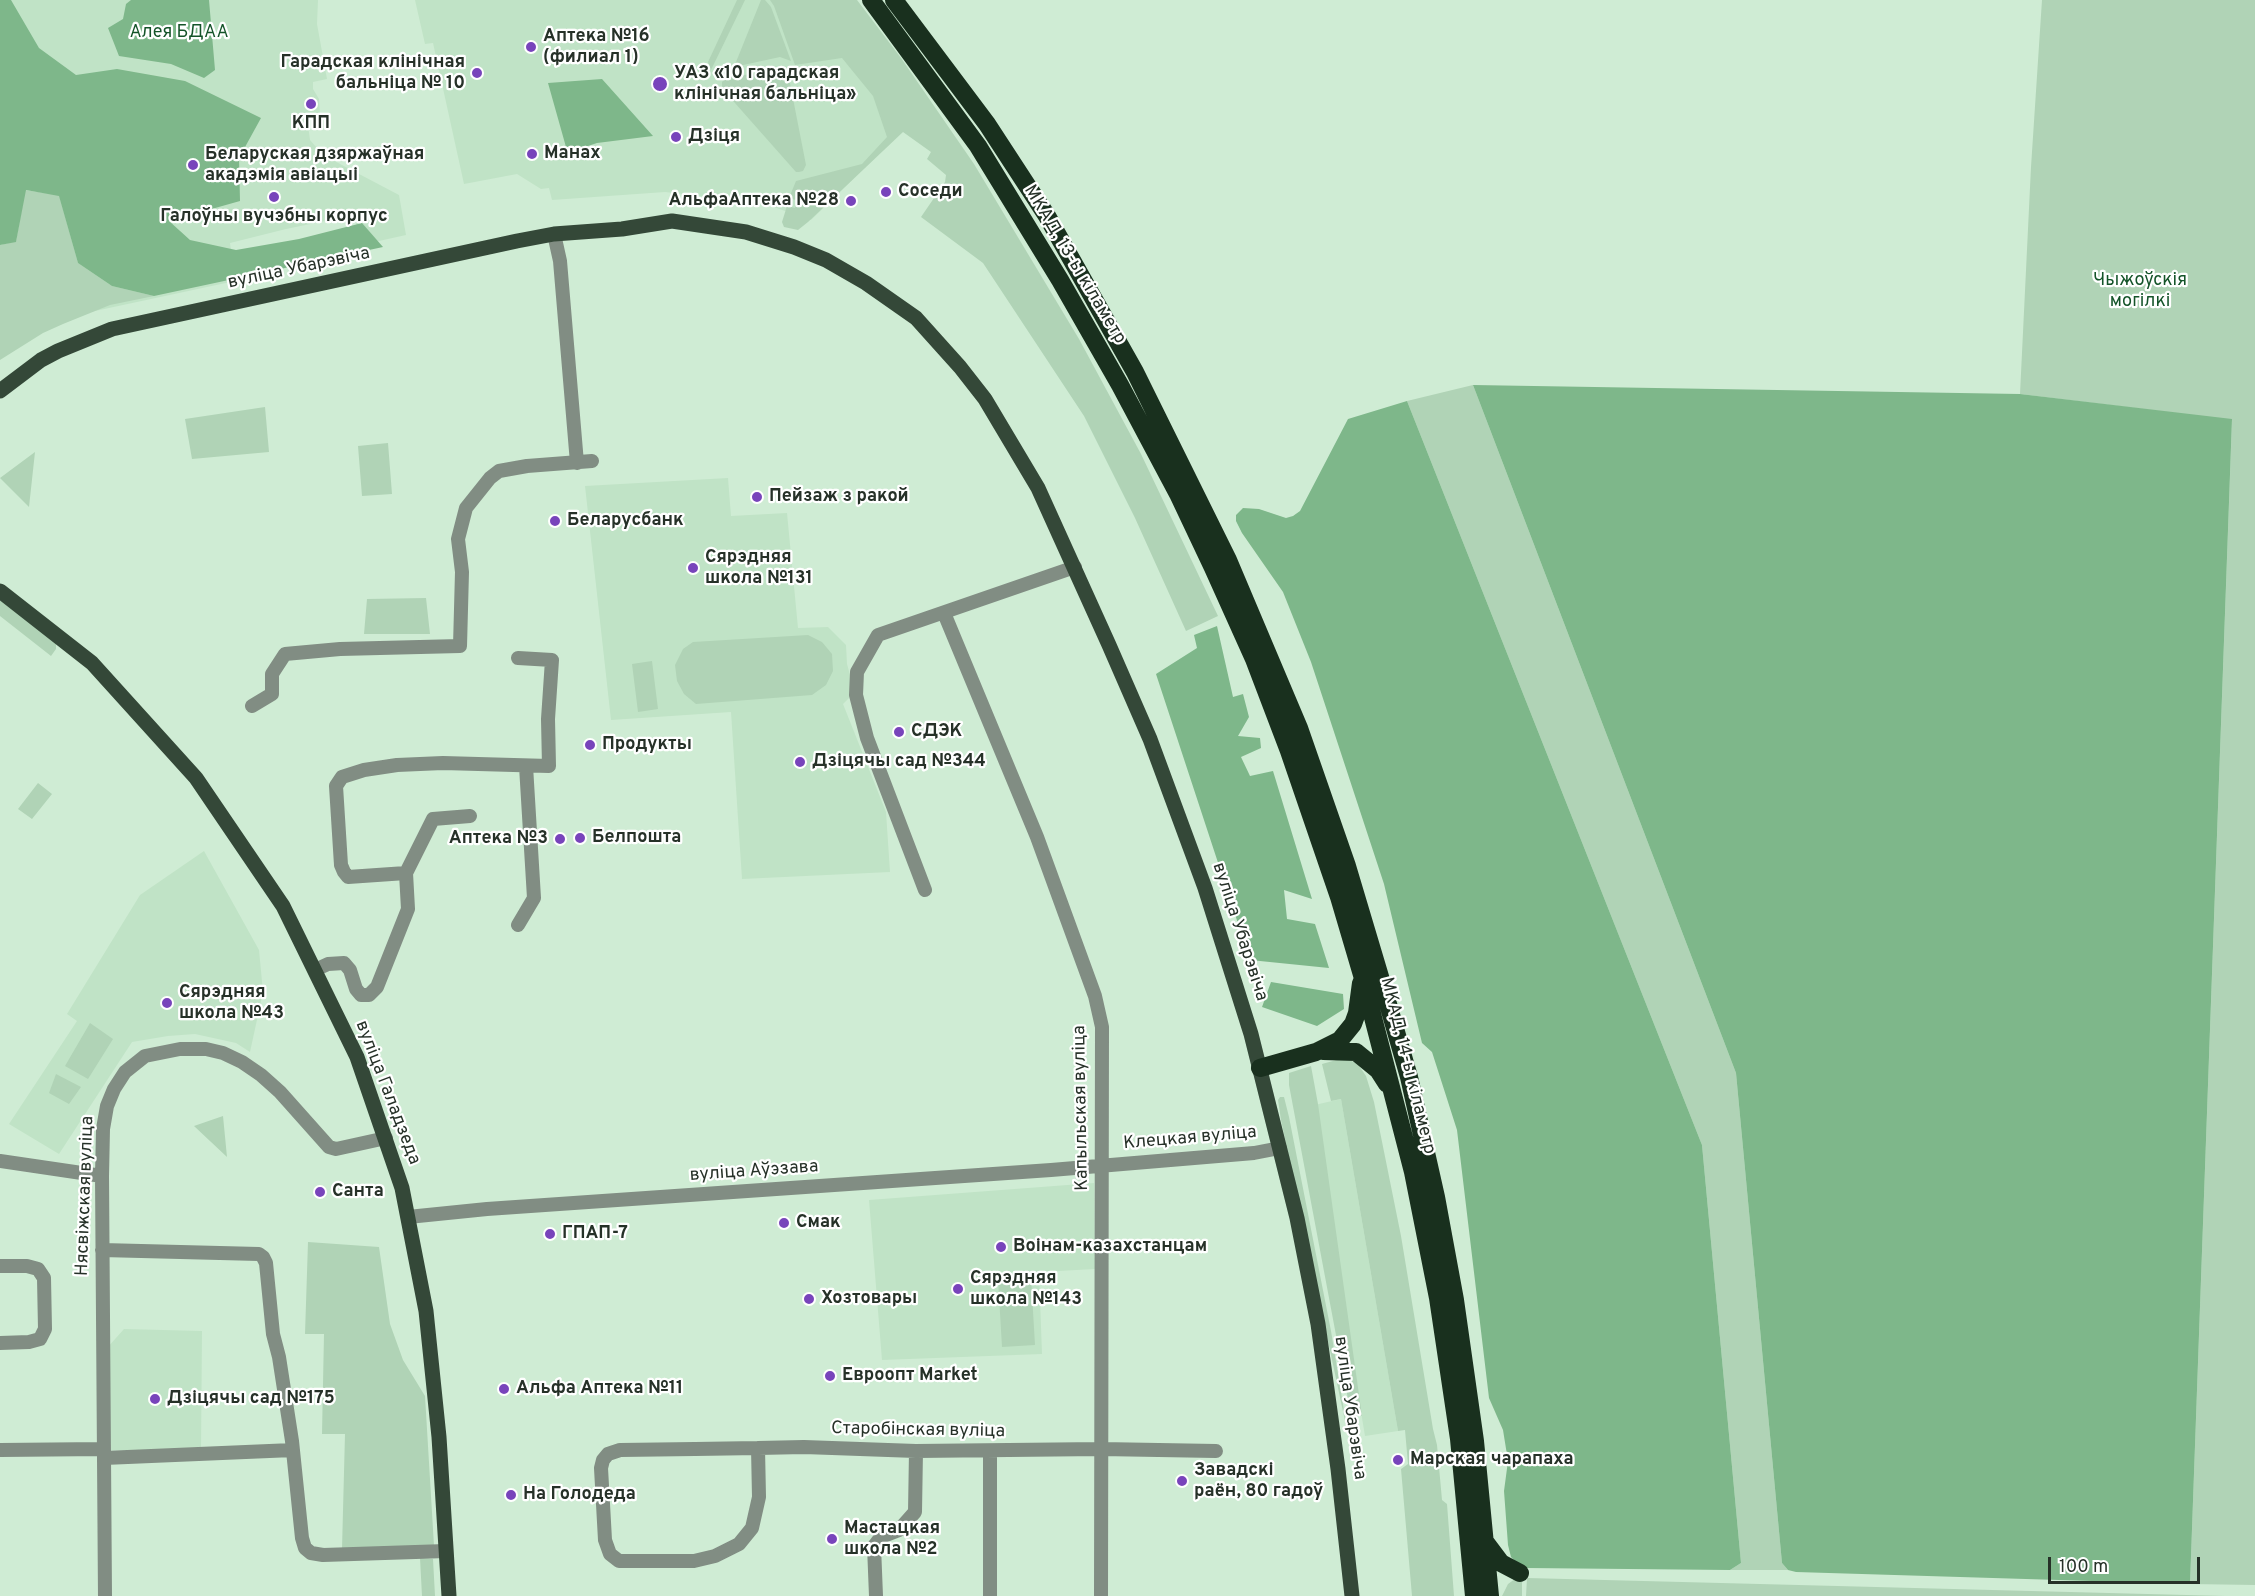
<!DOCTYPE html>
<html>
<head>
<meta charset="utf-8">
<style>
	body { margin:0 }
	#map { position:relative; width:2255px; height:1596px; overflow:hidden; background:#cfecd4; font-family:Overpass,sans-serif }
	canvas { display:block }
	.scale { position:absolute; left:2048px; top:1557px; width:152px; height:27px; box-sizing:border-box; border:3px solid #263128; border-top:0; padding-left:8px; font-size:18px; line-height:21px; white-space:nowrap; color:#263128; -webkit-text-stroke:4px #fff; paint-order:stroke }
</style>
</head>
<body>
<div id="map">
<canvas width="2255" height="1596"></canvas>
<div class="scale">100 m</div>
</div>
<script>
const ctx = document.querySelector('canvas').getContext('2d');
ctx.lineJoin = 'round';
function fill(path, color) { ctx.fillStyle = color; ctx.fill(path, 'evenodd'); }
const shape = rows => new Path2D(rows.map(r => 'M' + r).join(''));
function strokePath(path, color, width, dash) { ctx.strokeStyle = color; ctx.lineWidth = width; ctx.lineCap = dash ? 'butt' : 'round'; ctx.setLineDash(dash || []); ctx.stroke(path); }
function write(font, color, halo, rows, align = 'center') {
  ctx.font = font + ' Overpass,sans-serif'; ctx.lineWidth = 4.5; ctx.setLineDash([]); ctx.textBaseline = 'middle'; ctx.strokeStyle = halo; ctx.fillStyle = color; for (const [text, x, y, turn = 0] of rows) {
    ctx.save(); ctx.translate(x, y); ctx.rotate((+turn || 0) * Math.PI / 180); ctx.textAlign = isNaN(turn) ? turn : align; if (halo) ctx.strokeText(text, 0, 0); ctx.fillText(text, 0, 0); ctx.restore();
  }
}
fill(shape([
	[8,0,318,0,317,24,327,79,313,82,313,89,319,99,320,115,307,118,310,140,323,155,399,195,406,235,361,245,354,215,286,229,230,243,235,281,81,314],
	[415,0,810,0,910,124,811,220,762,203,665,192,552,200,549,188,541,189,517,174,464,184,433,43,425,44],
	[728,478,731,516,787,513,798,628,828,627,846,645,847,664,852,682,849,698,843,704,886,812,890,872,742,879,731,712,611,720,585,486],
	[204,851,259,950,263,992,250,1052,236,1043,195,1034,168,1036,132,1042,59,1154,9,1124,77,1021,67,1014,140,895],
	[1341,1099,1398,1431,1365,1436,1310,1106],
	[1094,1183,1095,1269,1039,1272,1042,1354,882,1360,869,1200],
	[124,1329,202,1331,201,1451,110,1450,107,1348]
]), '#c0e3c6');
fill(shape([
	[737,0,745,0,711,70,708,62],
	[761,0,765,0,771,7,791,61,780,57,734,67],
	[770,0,857,0,901,58,974,164,1079,339,1141,454,1218,616,1186,631,1135,518,1084,416,983,263,921,217,945,182,946,175,927,159,931,152,903,132,808,222,798,230,784,227,782,222,787,206,795,208,796,200,789,198,796,181,862,164,887,137,873,96,842,58,795,65,774,6],
	[2042,0,2255,0,2255,1585,2190,1584,2232,420,2020,394,2031,167],
	[780,69,788,73,806,165,803,171,799,172,796,172,727,94,722,86,722,82,726,78],
	[25,190,59,195,78,263,112,286,154,296,110,305,63,324,43,333,0,360,0,245,16,241],
	[1473,385,1736,1073,1782,1563,1788,1570,1730,1570,1741,1563,1702,1145,1407,401],
	[265,407,269,452,192,459,185,419],
	[388,443,392,494,362,496,358,446],
	[35,452,29,507,0,478],
	[426,598,430,634,364,634,367,599],
	[0,600,56,642,56,649,51,656,0,616],
	[808,635,822,642,832,654,833,671,826,685,812,695,696,704,684,694,677,681,675,665,683,649,693,642],
	[652,661,658,709,638,712,632,664],
	[38,783,52,794,32,819,18,809],
	[90,1023,113,1039,88,1079,65,1066],
	[1340,1059,1347,1059,1357,1063,1366,1076,1374,1102,1401,1236,1433,1429,1437,1445,1442,1500,1447,1504,1454,1596,1412,1596,1401,1469,1408,1464,1405,1430,1398,1431,1341,1099,1331,1101,1322,1064],
	[1311,1066,1318,1104,1362,1416,1351,1415,1289,1085,1289,1073],
	[56,1074,81,1087,69,1104,49,1093],
	[1280,1097,1284,1097,1289,1117,1331,1331,1348,1435,1281,1120,1278,1100],
	[223,1116,227,1157,194,1126],
	[308,1242,379,1247,390,1324,403,1360,425,1396,434,1546,342,1549,345,1434,322,1434,324,1334,305,1334],
	[1031,1277,1035,1345,1002,1347,998,1279],
	[420,1558,433,1559,435,1596,422,1596],
	[1522,1578,1522,1596,1502,1596,1508,1584,1515,1579],
	[1527,1578,2225,1596,1526,1596]
]), '#b0d3b6');
fill(shape([
	[0,0,11,0,39,48,76,75,117,69,185,81,261,118,239,158,240,201,169,221,190,240,236,250,299,239,362,223,383,247,154,296,112,286,78,263,59,196,26,190,16,242,0,245],
	[131,0,209,0,215,70,204,78,171,64,119,56,108,28,123,19,126,4],
	[602,79,653,136,597,143,579,149,566,147,548,83],
	[1473,385,2020,394,2232,419,2190,1584,1796,1572,1788,1570,1782,1563,1736,1073],
	[1407,401,1702,1145,1741,1563,1730,1570,1527,1568,1519,1565,1511,1557,1508,1545,1504,1491,1508,1461,1503,1430,1489,1398,1457,1130,1432,1052,1422,1043,1384,884,1311,662,1283,592,1242,533,1236,521,1236,515,1243,508,1259,509,1286,518,1293,516,1300,511,1348,419],
	[1217,626,1233,697,1243,694,1249,717,1238,736,1260,738,1261,748,1241,757,1250,776,1273,771,1312,899,1284,890,1287,919,1315,924,1329,968,1250,960,1156,674,1197,648,1194,635],
	[1271,982,1343,994,1344,1009,1317,1026,1262,1007]
]), '#7eb78a');
strokePath(shape([
	[554,234,560,261,577,463],
	[944,613,1037,837,1095,996,1102,1027,1101,1596],
	[252,706,272,694,272,674,285,654,340,649,460,646,462,572,458,539,466,508,490,478,499,471,527,466,592,461],
	[406,873,348,877,344,872,341,865,336,786,342,777,364,770,397,765,443,763,549,766,548,719,552,660,518,658],
	[925,890,867,738,856,695,857,672,878,635,1075,567],
	[518,925,534,898,526,766],
	[315,970,328,964,344,963,350,970,356,989,361,995,369,995,377,987,408,909,406,873,433,819,470,816],
	[0,1161,102,1176],
	[408,1217,487,1209,1051,1170,1254,1153,1280,1148],
	[102,1250,259,1254,263,1257,266,1263,273,1334,279,1357,292,1441,302,1538,305,1548,311,1553,323,1555,446,1551],
	[0,1266,27,1266,38,1269,44,1278,45,1329,40,1339,29,1342,0,1343],
	[758,1448,759,1497,752,1528,739,1544,715,1556,694,1561,619,1561,610,1554,605,1540,601,1468,603,1460,608,1454,620,1450,695,1449,758,1448,804,1447,916,1451,1101,1449,1216,1451],
	[0,1450,103,1449],
	[990,1451,990,1596],
	[104,1458,293,1450],
	[105,1596,102,1176,103,1129,107,1106,114,1089,125,1072,145,1056,180,1049,206,1049,223,1053,242,1062,261,1075,280,1092,329,1147,336,1149,386,1138],
	[876,1596,874,1546,881,1537,899,1530,915,1512,916,1451]
]), '#818d83', 14);
strokePath(shape([
	[0,391,41,360,58,351,112,329,517,241,554,234,622,229,672,221,746,232,794,247,826,260,866,283,916,318,960,367,985,399,1038,488,1109,645,1150,739,1205,888,1251,1034,1297,1218,1318,1324,1338,1469,1352,1596],
	[0,591,92,663,196,778,283,906,357,1057,402,1188,426,1311,439,1437,449,1596]
]), '#344838', 15);
strokePath(shape([
	[871,0,978,146,1060,280,1120,385,1178,494,1213,568,1254,659,1289,751,1339,897,1362,975,1413,1172,1438,1298,1459,1439,1474,1596],
	[894,0,987,124,1047,216,1135,372,1228,560,1299,728,1347,866,1384,990,1409,1077,1436,1197,1455,1300,1475,1441,1490,1596],
	[1323,1051,1356,1052,1378,1070,1387,1084],
	[1260,1068,1316,1052,1340,1040,1353,1024,1357,1013,1361,983],
	[1486,1543,1501,1563,1520,1573]
]), '#19301e', 18);
for (const [x, y, r, color] of [
	[531,47,6,"#7844bb"],
	[477,73,6,"#7844bb"],
	[660,84,8,"#7844bb"],
	[311,104,6,"#7844bb"],
	[676,137,6,"#7844bb"],
	[532,154,6,"#7844bb"],
	[193,165,6,"#7844bb"],
	[886,192,6,"#7844bb"],
	[274,197,6,"#7844bb"],
	[851,201,6,"#7844bb"],
	[757,497,6,"#7844bb"],
	[555,521,6,"#7844bb"],
	[693,568,6,"#7844bb"],
	[899,732,6,"#7844bb"],
	[590,745,6,"#7844bb"],
	[800,762,6,"#7844bb"],
	[580,838,6,"#7844bb"],
	[560,839,6,"#7844bb"],
	[167,1003,6,"#7844bb"],
	[320,1192,6,"#7844bb"],
	[784,1223,6,"#7844bb"],
	[550,1234,6,"#7844bb"],
	[1001,1247,6,"#7844bb"],
	[958,1289,6,"#7844bb"],
	[809,1299,6,"#7844bb"],
	[830,1376,6,"#7844bb"],
	[504,1389,6,"#7844bb"],
	[155,1399,6,"#7844bb"],
	[1398,1460,6,"#7844bb"],
	[1182,1481,6,"#7844bb"],
	[511,1495,6,"#7844bb"],
	[832,1539,6,"#7844bb"]
]) { const dot = new Path2D(); dot.arc(x, y, r, 0, 2 * Math.PI); ctx.fillStyle = color; ctx.fill(dot); strokePath(dot, '#fff', 2); }
write('18px', '#145429', '#fff', [
	["Алея БДАА",179,33],
	["Чыжоўскія",2140,281],
	["могілкі",2140,302]
]);
write('bold 18px', '#263128', '#fff', [
	["Аптека №16",543,37],
	["(филиал 1)",543,58],
	["Гарадская клінічная",465,63,"right"],
	["бальніца № 10",465,84,"right"],
	["УАЗ «10 гарадская",674,74],
	["клінічная бальніца»",674,95],
	["КПП",311,124,"center"],
	["Дзіця",688,137],
	["Манах",544,154],
	["Беларуская дзяржаўная",205,155],
	["акадэмія авіацыі",205,176],
	["Соседи",898,192],
	["АльфаАптека №28",839,201,"right"],
	["Галоўны вучэбны корпус",274,217,"center"],
	["Пейзаж з ракой",769,497],
	["Беларусбанк",567,521],
	["Сярэдняя",705,558],
	["школа №131",705,579],
	["СДЭК",911,732],
	["Продукты",602,745],
	["Дзіцячы сад №344",812,762],
	["Белпошта",592,838],
	["Аптека №3",548,839,"right"],
	["Сярэдняя",179,993],
	["школа №43",179,1014],
	["Санта",332,1192],
	["Смак",796,1223],
	["ГПАП-7",562,1234],
	["Воінам-казахстанцам",1013,1247],
	["Сярэдняя",970,1279],
	["школа №143",970,1300],
	["Хозтовары",821,1299],
	["Евроопт Market",842,1376],
	["Альфа Аптека №11",516,1389],
	["Дзіцячы сад №175",167,1399],
	["Марская чарапаха",1410,1460],
	["Завадскі",1194,1471],
	["раён, 80 гадоў",1194,1492],
	["На Голодеда",523,1495],
	["Мастацкая",844,1529],
	["школа №2",844,1550]
], 'left');
write('18px', '#263128', '#fff', [
	["МКАД, 13-ы кіламетр",1074,265,59],
	["вуліца Убарэвіча",299,269,-12],
	["вуліца Убарэвіча",1239,932,72],
	["МКАД, 14-ы кіламетр",1407,1066,76],
	["вуліца Галадзеда",387,1093,69],
	["Капыльская вуліца",1082,1108,-91],
	["Клецкая вуліца",1190,1139,-5],
	["вуліца Аўэзава",754,1172,-4],
	["Нясвіжская вуліца",86,1196,-88],
	["вуліца Убарэвіча",1349,1408,82],
	["Старобінская вуліца",918,1431,1]
]);
</script>
</body>
</html>
